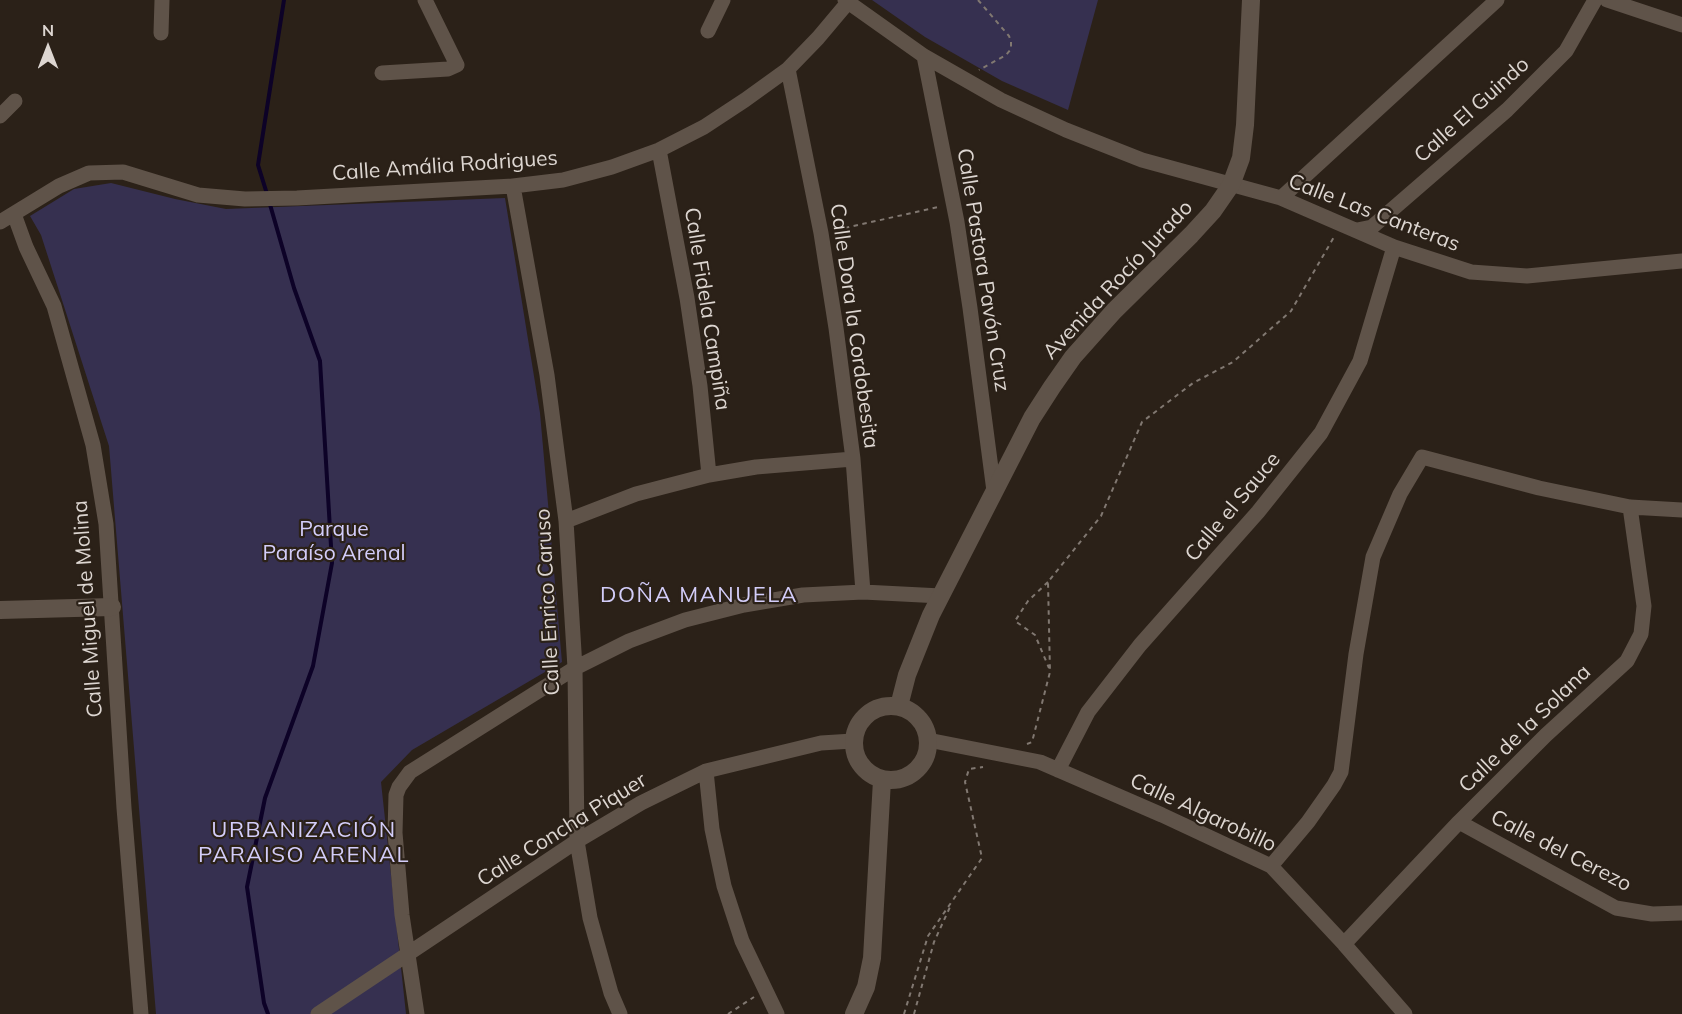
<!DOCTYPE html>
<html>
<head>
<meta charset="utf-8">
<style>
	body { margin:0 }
	#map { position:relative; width:1682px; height:1014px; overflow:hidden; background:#2b2118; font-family:Mulish,sans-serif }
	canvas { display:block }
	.north { position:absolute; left:18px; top:18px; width:60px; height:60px; -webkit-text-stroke:4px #2b2118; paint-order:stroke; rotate:0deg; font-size:16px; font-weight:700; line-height:24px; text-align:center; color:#ddd6d1 }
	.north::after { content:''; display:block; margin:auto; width:21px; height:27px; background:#ddd6d1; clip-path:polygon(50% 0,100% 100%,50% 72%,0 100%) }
</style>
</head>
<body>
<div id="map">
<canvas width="1682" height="1014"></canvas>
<div class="north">N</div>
</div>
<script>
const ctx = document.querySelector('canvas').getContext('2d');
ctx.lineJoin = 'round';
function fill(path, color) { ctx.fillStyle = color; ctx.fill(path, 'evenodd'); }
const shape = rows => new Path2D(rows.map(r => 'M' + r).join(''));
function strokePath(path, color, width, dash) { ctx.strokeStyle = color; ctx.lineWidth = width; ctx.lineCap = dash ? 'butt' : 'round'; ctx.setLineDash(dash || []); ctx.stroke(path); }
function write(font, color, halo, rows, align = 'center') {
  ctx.font = font + ' Mulish,sans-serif'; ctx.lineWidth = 4.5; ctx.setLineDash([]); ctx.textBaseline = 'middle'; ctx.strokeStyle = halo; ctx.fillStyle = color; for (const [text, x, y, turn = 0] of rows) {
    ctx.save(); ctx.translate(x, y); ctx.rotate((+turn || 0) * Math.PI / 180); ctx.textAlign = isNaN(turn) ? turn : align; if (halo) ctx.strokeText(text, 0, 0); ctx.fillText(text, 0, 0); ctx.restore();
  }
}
fill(shape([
	[872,0,1098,0,1068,110,1002,81,925,37],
	[111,183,175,199,226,209,505,198,540,413,562,662,412,750,381,782,406,1014,156,1014,109,446,41,235,30,216,74,189]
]), '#363050');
strokePath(shape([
	[267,194,258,165,284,0],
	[268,1014,264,1003,247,887,265,798,313,666,332,563,320,361,294,288,269,201]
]), '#0d0227', 4);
strokePath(shape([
	[978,0,1009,36,1011,41,1011,49,1006,55,979,70],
	[836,230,938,207],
	[1048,582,1028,601,1015,621,1035,635,1049,668],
	[1027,744,1032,742,1050,672,1048,582,1101,516,1142,422,1193,383,1233,362,1291,311,1334,237],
	[728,1014,754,997],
	[904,1014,928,936,982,858,965,782,969,769,983,767],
	[914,1014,934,942,950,907]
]), '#817871', 2, [4.5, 4.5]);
strokePath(shape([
	[845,0,924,56,1001,100,1066,130,1142,160,1281,198,1394,247,1471,272,1527,276,1682,261],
	[1607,0,1682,25],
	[708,31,723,0],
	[161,33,162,0],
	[924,56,957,222,970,308,994,491],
	[788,69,821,233,836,328,853,459,863,592],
	[382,73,448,69,457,65,425,0],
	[0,116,15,101],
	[659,150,687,298,700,386,709,475],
	[513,186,547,375,566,521,575,668,577,841,590,918,611,993,620,1014],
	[1281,198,1497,0],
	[14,214,26,247,54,306,93,445,106,524,124,808,141,1014],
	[0,222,59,186,89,173,123,172,198,195,245,199,297,198,513,186,563,180,612,167,659,150,704,127,745,100,788,69,818,38,850,0],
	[1357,230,1372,227,1507,110,1566,51,1595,0],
	[566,521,636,494,709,475,756,467,853,459],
	[928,740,1040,762,1162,815,1271,866,1344,944,1405,1014],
	[1058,770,1088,712,1140,645,1258,512,1321,433,1360,361,1394,247],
	[706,771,712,829,724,886,742,941,777,1014],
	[1459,822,1616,908,1652,914,1682,913],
	[1271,866,1308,822,1334,785,1341,772,1356,654,1373,557,1400,494,1422,457,1539,488,1630,507,1682,510],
	[1344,944,1459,822,1546,735,1627,661,1641,634,1644,606,1630,507],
	[318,1014,577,841,641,803,706,771,821,743,853,741],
	[417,1014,402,915,395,833,396,795,399,787,410,772,575,668,629,641,685,620,744,605,803,595,863,592,941,596]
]), '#5f5349', 15);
strokePath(shape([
	[0,610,112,607],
	'854 743a37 37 0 1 1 74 0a37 37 0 1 1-74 0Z',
	[899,706,907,675,931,615,1032,418,1052,387,1073,357,1114,311,1191,235,1213,211,1231,185,1241,158,1245,125,1251,0],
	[854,1014,866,987,872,958,882,780]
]), '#5f5349', 18);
write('21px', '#ddd6d1', '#2b2118', [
	["Calle El Guindo",1472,110,-42],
	["Calle Amália Rodrigues",445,166,-4],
	["Calle Las Canteras",1374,213,21],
	["Calle Pastora Pavón Cruz",983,270,81],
	["Avenida Rocío Jurado",1118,280,-47],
	["Calle Fidela Campiña",707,309,81],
	["Calle Dora la Cordobesita",854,326,82],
	["Calle el Sauce",1233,507,-50],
	["Calle Enrico Caruso",548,602,-93],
	["Calle Miguel de Molina",88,609,-94],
	["Calle de la Solana",1525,729,-44],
	["Calle Algarobillo",1203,813,25],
	["Calle Concha Piquer",562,830,-32],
	["Calle del Cerezo",1561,851,27]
]);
write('21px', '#d3cdfa', '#2b2118', [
	["Parque",334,530],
	["Paraíso Arenal",334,554]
]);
ctx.letterSpacing = '1.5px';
write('22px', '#d3cdf9', '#2b2118', [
	["DOÑA MANUELA",699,595],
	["URBANIZACIÓN",304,830],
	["PARAISO ARENAL",304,855]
]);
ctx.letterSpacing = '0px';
</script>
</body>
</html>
